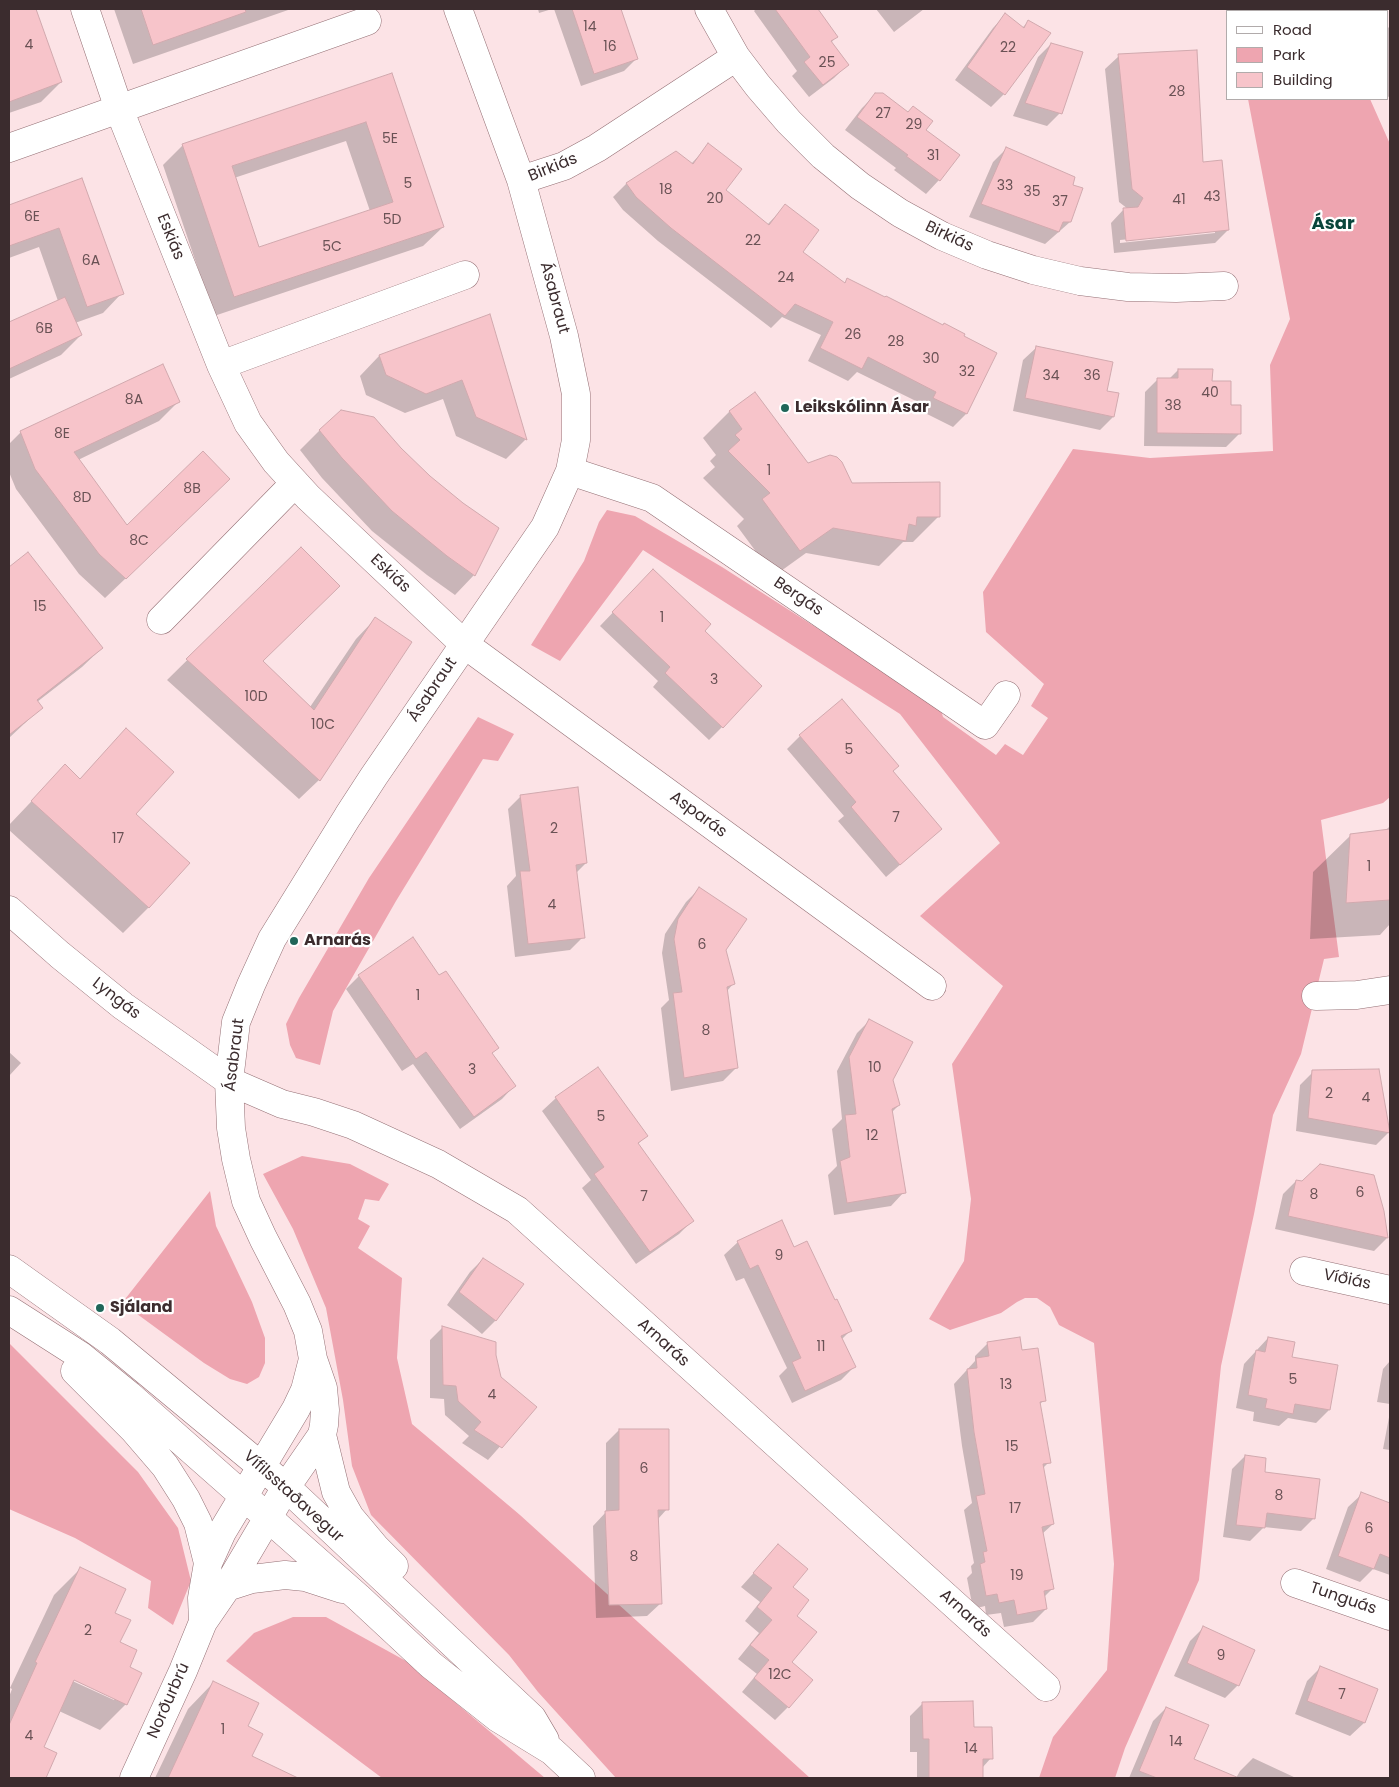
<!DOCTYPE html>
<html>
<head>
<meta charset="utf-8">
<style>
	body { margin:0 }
	#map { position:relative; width:1399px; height:1787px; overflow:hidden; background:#fce3e6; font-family:Poppins,sans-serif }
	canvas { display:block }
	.frame { position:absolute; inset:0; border:10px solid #3b2c2e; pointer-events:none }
	.legend { position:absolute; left:1226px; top:10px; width:162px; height:90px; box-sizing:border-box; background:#fff; border:1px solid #b1abab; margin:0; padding:6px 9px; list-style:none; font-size:15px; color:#3b2c2e }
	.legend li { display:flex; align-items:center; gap:10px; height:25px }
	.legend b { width:25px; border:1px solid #b1abab }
</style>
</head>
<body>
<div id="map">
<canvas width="1399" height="1787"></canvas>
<div class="frame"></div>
<ul class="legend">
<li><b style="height:6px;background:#fff"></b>Road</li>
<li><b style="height:14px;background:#eea5b0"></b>Park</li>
<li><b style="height:14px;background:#f7c4ca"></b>Building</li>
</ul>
</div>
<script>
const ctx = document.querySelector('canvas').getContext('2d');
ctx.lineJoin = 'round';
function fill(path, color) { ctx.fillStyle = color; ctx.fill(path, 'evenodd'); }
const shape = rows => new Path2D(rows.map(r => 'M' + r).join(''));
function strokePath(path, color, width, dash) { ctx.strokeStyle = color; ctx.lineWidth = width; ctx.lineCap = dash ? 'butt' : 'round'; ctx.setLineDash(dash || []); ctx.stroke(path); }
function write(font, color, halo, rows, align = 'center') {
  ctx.font = font + ' Poppins,sans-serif'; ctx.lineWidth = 4.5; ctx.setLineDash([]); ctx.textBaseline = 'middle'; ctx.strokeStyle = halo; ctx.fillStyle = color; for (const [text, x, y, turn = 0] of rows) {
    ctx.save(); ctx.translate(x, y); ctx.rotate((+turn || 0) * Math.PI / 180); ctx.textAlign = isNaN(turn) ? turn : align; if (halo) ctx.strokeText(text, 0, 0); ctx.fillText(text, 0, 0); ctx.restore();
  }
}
fill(shape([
	[1248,99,1370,99,1390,144,1390,797,1383,803,1321,820,1339,957,1324,959,1301,1054,1273,1115,1254,1214,1221,1366,1199,1580,1125,1748,1115,1778,1039,1778,1053,1737,1107,1670,1114,1564,1094,1343,1059,1325,1050,1307,1037,1298,1025,1298,1017,1302,1001,1313,950,1330,929,1319,964,1261,971,1199,952,1064,1003,986,920,916,1000,843,900,714,643,550,560,661,531,645,584,561,599,522,607,510,635,516,722,567,940,707,943,717,996,755,1005,744,1023,755,1048,718,1031,706,1044,684,986,632,983,592,1073,449,1150,458,1273,451,1270,365,1290,319],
	[478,717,514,734,498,761,483,759,396,901,333,1011,320,1065,296,1058,290,1045,286,1024,299,998,369,878],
	[302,1156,350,1164,389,1184,379,1201,365,1199,358,1219,370,1226,358,1248,402,1278,397,1358,412,1424,520,1515,810,1778,616,1778,538,1692,509,1655,371,1515,352,1466,343,1400,326,1308,293,1229,263,1174],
	[210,1191,216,1226,252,1302,265,1338,265,1363,259,1377,247,1384,230,1379,204,1363,122,1303],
	[9,1343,138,1472,178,1528,191,1581,173,1625,148,1608,151,1581,75,1538,9,1509],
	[293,1617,326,1617,406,1661,545,1778,382,1778,226,1661,254,1633]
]), '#eea5b0');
fill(shape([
	[9,9,34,9,61,82,41,102,9,113],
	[114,9,291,9,133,64],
	[538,9,552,9,539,13],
	[554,9,620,9,637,58,624,71,581,86],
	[756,9,816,9,836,37,831,43,847,65,834,78,809,97,792,76,797,71,754,11],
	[876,9,924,9,894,32],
	[1006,14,1022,28,1028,22,1004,94,991,107,955,80,993,28],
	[1390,26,1390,96,1388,97,1388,28],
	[1051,44,1060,113,1047,126,1013,116,1038,57],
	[1119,56,1201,163,1228,230,1215,243,1114,253,1111,223,1124,209,1128,209,1119,202,1105,69],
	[1215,231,1215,233,1120,243,1120,240],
	[391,75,443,227,423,246,214,316,163,165,183,145],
	[346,141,370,211,258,249,234,178],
	[875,95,958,155,939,180,926,194,894,170,896,168,845,130,862,108],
	[709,145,724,191,767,225,785,206,802,252,843,284,847,280,942,326,995,354,966,414,953,427,921,411,924,405,857,372,848,381,808,361,821,335,782,317,771,328,658,241,623,210,613,197,626,184,676,153,691,164],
	[1006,149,1070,222,1045,244,969,217,993,162],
	[82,180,122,293,103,313,75,323,81,335,61,355,9,379,9,324,58,301,39,247,9,258,9,206],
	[489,316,525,440,506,459,456,436,443,399,405,413,366,395,360,376,379,356],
	[1037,347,1106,392,1113,417,1100,430,1013,411,1023,360],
	[1178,370,1211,382,1229,406,1239,434,1226,447,1144,446,1145,392,1158,379,1169,379],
	[754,394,807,464,851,485,939,516,913,542,903,542,879,566,806,553,774,576,737,526,744,519,703,478,715,467,710,461,716,455,703,438,729,412],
	[179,401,159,421,78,460,127,526,209,499,105,598,79,574,16,489,9,472,9,444,21,432],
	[320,430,474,575,455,595,427,575,372,531,322,478,300,450],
	[301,548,262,661,310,707,356,639,375,619,319,780,299,799,167,680],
	[28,554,102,648,82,667,37,702,41,708,9,738,9,569],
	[640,584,703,631,722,727,709,740,653,687,658,681,600,626],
	[126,730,134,814,149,907,123,933,9,830,9,825,65,766,79,780],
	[800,736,891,772,941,829,886,877,838,821,844,816,787,749],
	[521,796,586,863,576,873,583,937,570,950,515,957,507,886,516,876,508,809],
	[1390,826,1390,924,1380,935,1310,939,1313,872,1351,835,1385,831],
	[699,889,724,950,733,984,727,991,736,1068,723,1081,671,1091,661,1008,669,1000,662,953,665,934,686,902],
	[412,939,439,977,498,1048,491,1054,515,1085,502,1099,460,1129,413,1064,402,1071,346,989,359,976],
	[870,1020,892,1080,899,1105,892,1112,904,1192,891,1206,834,1215,828,1175,837,1166,832,1129,842,1119,837,1071,857,1033],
	[9,1052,21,1063,9,1076],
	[598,1068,646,1136,638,1144,692,1221,679,1234,636,1264,582,1188,591,1180,542,1111,556,1098],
	[1313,1072,1389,1132,1376,1145,1296,1131,1300,1085],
	[1296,1181,1387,1238,1374,1251,1275,1229,1283,1194],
	[738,1242,793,1248,834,1301,850,1331,841,1340,854,1367,841,1380,792,1403,779,1376,787,1368,744,1278,736,1281,724,1255],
	[483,1259,522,1285,495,1321,482,1334,447,1305,470,1272],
	[443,1327,535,1407,488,1460,462,1443,469,1436,445,1415,444,1399,430,1398,430,1340],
	[1268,1338,1291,1358,1329,1410,1316,1423,1288,1418,1279,1426,1253,1421,1254,1412,1236,1408,1244,1364],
	[988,1343,1021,1352,1044,1400,1039,1405,1049,1462,1042,1469,1053,1524,1042,1534,1053,1588,1044,1597,1046,1609,1033,1622,1004,1627,1001,1613,986,1615,985,1606,973,1609,967,1578,972,1573,971,1566,974,1563,964,1510,972,1503,962,1446,954,1384,975,1361,975,1356],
	[1390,1361,1390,1404,1377,1402,1383,1369],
	[1390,1412,1390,1450,1383,1449],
	[619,1430,667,1509,658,1519,661,1603,647,1616,596,1618,593,1526,606,1512,606,1443],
	[1245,1456,1314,1518,1301,1531,1264,1527,1250,1541,1223,1537,1232,1469],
	[1362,1494,1390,1504,1390,1575,1373,1569,1360,1582,1326,1569,1348,1507],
	[778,1546,791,1587,795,1616,790,1662,788,1707,775,1720,742,1692,757,1674,738,1659,759,1633,745,1621,760,1602,741,1587],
	[80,1569,114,1613,118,1643,128,1667,126,1704,100,1730,59,1711,42,1747,56,1754,44,1778,9,1778,9,1697,12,1689,10,1688,54,1595],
	[69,1677,115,1698,114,1700,68,1679],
	[1203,1628,1238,1685,1225,1698,1174,1676,1190,1641],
	[1320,1668,1376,1689,1364,1723,1350,1736,1295,1714,1307,1681],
	[213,1683,246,1727,251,1757,268,1765,261,1778,155,1778,188,1709],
	[923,1703,972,1728,991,1758,982,1768,982,1778,917,1778,917,1752,910,1752,910,1716],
	[1166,1708,1193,1760,1236,1778,1129,1778,1153,1721],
	[1253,1758,1296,1778,1236,1778,1240,1771]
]), '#0003');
const building = shape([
	[9,9,36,9,62,82,9,102,9,9],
	[141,9,245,9,246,12,153,45,141,9],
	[572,9,621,9,638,59,594,74,572,9],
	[775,9,818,9,838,37,831,41,849,65,823,85,804,62,810,57,775,9],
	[1005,13,1024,28,1028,20,1051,33,1005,95,967,67,1005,13],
	[1051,43,1083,52,1062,114,1025,103,1051,43],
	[1197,50,1203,162,1222,160,1229,230,1126,241,1123,208,1138,207,1143,198,1132,189,1118,54,1197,50],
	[392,73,444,227,234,297,182,144,392,73],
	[366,122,393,202,259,247,232,166,366,122],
	[875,93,883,93,908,112,913,106,933,121,926,130,960,155,940,181,906,156,908,155,857,117,875,93],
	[708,143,742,169,726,190,769,225,785,204,819,230,803,252,845,283,847,278,885,297,886,296,943,325,944,323,965,334,964,336,997,353,967,414,933,398,936,392,868,357,862,369,820,348,833,322,795,304,785,316,671,228,636,197,626,183,676,151,693,164,708,143],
	[1006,147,1075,177,1073,185,1083,188,1071,222,1063,222,1059,232,981,204,1006,147],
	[82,178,124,294,87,307,59,228,9,246,9,205,82,178],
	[65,297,82,335,9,369,9,322,65,297],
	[490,314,527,440,476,417,462,380,426,394,386,375,379,355,490,314],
	[1036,346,1113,362,1107,391,1119,393,1114,417,1025,398,1036,346],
	[163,364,180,402,74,452,127,525,203,451,230,479,126,579,99,554,35,469,20,431,163,364],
	[1178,369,1213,369,1212,381,1231,381,1231,405,1241,405,1241,434,1157,433,1157,378,1178,378,1178,369],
	[755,392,808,463,830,455,837,457,842,462,852,483,940,482,940,517,917,517,916,526,909,524,906,541,833,528,800,551,762,499,770,493,728,451,740,440,735,435,742,429,729,411,755,392],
	[341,410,374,417,401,448,430,476,463,503,499,528,475,576,447,556,392,511,342,458,319,430,341,410],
	[301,547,340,586,263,661,314,710,375,617,412,642,320,781,186,659,301,547],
	[28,552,103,648,37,700,43,708,9,735,9,567,28,552],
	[653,569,711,624,705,631,762,686,723,728,665,673,670,667,612,612,653,569],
	[842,699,899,766,893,771,942,829,900,865,851,807,856,802,799,735,842,699],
	[126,728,174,772,136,814,190,863,149,908,31,801,65,764,80,779,126,728],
	[578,787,587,863,576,865,585,938,528,944,520,871,530,871,520,795,578,787],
	[1390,829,1390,900,1346,903,1350,834,1390,829],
	[699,887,747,919,726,950,735,984,727,987,738,1068,684,1078,673,993,682,992,674,939,678,919,699,887],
	[413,937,439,975,446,971,499,1048,492,1053,516,1086,474,1117,426,1052,416,1059,358,975,413,937],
	[869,1019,913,1042,893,1080,900,1105,892,1109,906,1193,847,1203,840,1161,850,1157,845,1115,856,1114,849,1057,869,1019],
	[598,1067,648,1136,638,1143,694,1221,650,1252,594,1174,604,1167,555,1097,598,1067],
	[1379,1069,1390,1133,1308,1118,1312,1070,1379,1069],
	[1320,1164,1374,1175,1384,1211,1388,1238,1288,1216,1296,1180,1302,1181,1320,1164],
	[782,1220,794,1247,807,1241,835,1300,837,1299,852,1331,841,1336,856,1367,805,1391,792,1362,801,1358,758,1265,750,1269,737,1241,782,1220],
	[483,1258,524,1284,496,1321,459,1292,483,1258],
	[442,1326,496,1342,496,1355,501,1377,537,1407,502,1448,474,1430,481,1422,458,1401,456,1386,443,1385,442,1326],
	[1020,1337,1022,1350,1038,1348,1046,1401,1040,1402,1051,1463,1043,1464,1054,1524,1042,1527,1054,1589,1044,1591,1047,1609,1017,1615,1014,1600,999,1603,997,1594,986,1596,980,1564,985,1562,983,1552,987,1551,976,1496,985,1494,974,1432,967,1369,977,1368,976,1358,989,1356,987,1342,1020,1337],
	[1268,1337,1295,1342,1292,1357,1338,1365,1330,1410,1295,1404,1293,1414,1265,1408,1267,1399,1248,1395,1256,1350,1265,1352,1268,1337],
	[619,1429,669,1429,669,1510,658,1510,662,1604,609,1605,605,1511,619,1510,619,1429],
	[1245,1455,1266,1458,1265,1472,1320,1479,1315,1519,1267,1513,1265,1528,1236,1525,1245,1455],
	[1361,1492,1390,1503,1390,1558,1380,1554,1374,1569,1338,1556,1361,1492],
	[778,1544,808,1569,793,1587,809,1600,797,1616,817,1632,792,1662,813,1680,789,1708,754,1678,769,1660,750,1645,772,1620,757,1607,772,1588,753,1573,778,1544],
	[80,1567,126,1589,115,1613,131,1620,120,1642,137,1650,130,1667,142,1673,127,1705,74,1680,44,1747,57,1753,46,1778,9,1778,9,1725,37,1663,35,1662,80,1567],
	[1203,1626,1255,1650,1239,1686,1187,1663,1203,1626],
	[1320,1666,1378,1689,1365,1723,1307,1701,1320,1666],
	[213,1681,259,1703,248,1726,263,1734,252,1756,298,1778,168,1778,213,1681],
	[973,1701,974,1727,992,1727,993,1759,983,1759,983,1778,929,1778,929,1739,923,1739,922,1702,973,1701],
	[1166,1707,1209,1725,1194,1759,1239,1778,1157,1778,1139,1771,1166,1707]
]);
fill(building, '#f7c4ca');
strokePath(building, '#d1a9ae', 1);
const minor = shape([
	[85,9,119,109,221,365,248,423,276,462,308,497,464,644,932,986],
	[709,9,736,57],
	[9,148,367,21],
	[521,180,564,166,597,148,736,57,758,86,789,122,823,156,860,186,900,213,942,236,987,255,1033,270,1080,281,1128,287,1176,288,1224,286],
	[221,365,465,275],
	[570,471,652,498,985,725,1006,695],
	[161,620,295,483],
	[9,910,60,955,123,1006,229,1081,282,1104,314,1112,353,1125,438,1164,517,1210,1046,1687],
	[1316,996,1357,995,1390,990],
	[9,1269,110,1341,286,1487,532,1718,545,1740],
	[1304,1271,1390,1290],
	[9,1310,81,1356,129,1395,359,1598,431,1665,498,1718,552,1751,581,1778],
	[75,1371,134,1430,165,1466,186,1499,198,1523,208,1563],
	[322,1435,336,1492,350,1517,376,1548,394,1566],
	[1295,1583,1390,1616],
	[227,1587,252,1579,285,1575,305,1577,342,1589],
	[203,1622,202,1598,208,1563,222,1532,296,1409,305,1390,313,1359],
	[134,1778,183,1671,203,1622,227,1587,286,1487,322,1435,324,1425,325,1410,323,1388,313,1359,308,1331,297,1304,263,1238,246,1201,236,1159,231,1128,229,1081,236,1022,251,985,272,939,348,816,374,776,545,527,570,471,576,440,576,394,564,336,521,180,458,9]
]);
strokePath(minor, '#947075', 29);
strokePath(minor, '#fff', 28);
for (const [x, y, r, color] of [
	[785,408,5,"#206659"],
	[294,941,5,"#206659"],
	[100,1308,5,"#206659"]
]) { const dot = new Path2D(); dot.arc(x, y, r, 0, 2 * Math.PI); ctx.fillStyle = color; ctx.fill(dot); strokePath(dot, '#fff', 2); }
write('14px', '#6a5255', null, [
	["14",590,27],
	["4",29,45],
	["16",610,47],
	["22",1008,48],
	["25",827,63],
	["28",1177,92],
	["27",883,114],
	["29",914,125],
	["5E",390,139],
	["31",933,156],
	["5",408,184],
	["33",1005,186],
	["18",666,190],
	["35",1032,192],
	["43",1212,197],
	["20",715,199],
	["41",1179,200],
	["37",1060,202],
	["6E",32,217],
	["5D",392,220],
	["22",753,241],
	["5C",332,247],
	["6A",91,261],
	["24",786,278],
	["6B",44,329],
	["26",853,335],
	["28",896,342],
	["30",931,359],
	["32",967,372],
	["34",1051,376],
	["36",1092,376],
	["40",1210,393],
	["8A",134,400],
	["38",1173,406],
	["8E",62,434],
	["1",769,471],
	["8B",192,489],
	["8D",82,498],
	["8C",139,541],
	["15",40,607],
	["1",662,618],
	["3",714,680],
	["10D",256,697],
	["10C",323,725],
	["5",849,750],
	["7",896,818],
	["2",554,829],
	["17",118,839],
	["1",1369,867],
	["4",552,905],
	["6",702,945],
	["1",418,996],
	["8",706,1031],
	["10",875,1068],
	["3",472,1070],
	["2",1329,1094],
	["4",1366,1098],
	["5",601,1117],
	["12",872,1136],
	["6",1360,1193],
	["8",1314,1195],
	["7",644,1197],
	["9",779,1256],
	["11",821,1347],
	["5",1293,1380],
	["13",1006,1385],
	["4",492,1395],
	["15",1012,1447],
	["6",644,1469],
	["8",1279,1496],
	["17",1015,1509],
	["6",1369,1529],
	["8",634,1557],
	["19",1017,1576],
	["2",88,1631],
	["9",1221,1656],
	["12C",780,1675],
	["7",1342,1695],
	["1",223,1730],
	["4",29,1736],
	["14",1176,1742],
	["14",971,1749]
]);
write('16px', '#3b2c2e', '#fff', [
	["Birkiás",553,168,-22],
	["Eskiás",170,237,68],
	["Birkiás",949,237,25],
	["Ásabraut",554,298,75],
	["Eskiás",390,574,43],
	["Bergás",798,597,34],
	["Ásabraut",433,690,-56],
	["Asparás",698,815,36],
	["Lyngás",116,999,38],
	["Ásabraut",235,1055,-83],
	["Víðiás",1347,1280,12],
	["Arnarás",663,1343,42],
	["Vífilsstaðavegur",293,1497,42],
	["Tunguás",1343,1599,19],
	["Arnarás",965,1614,42],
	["Norðurbrú",169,1701,-66]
]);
write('bold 16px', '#3b2c2e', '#fff', [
	["Leikskólinn Ásar",795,408],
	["Arnarás",304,941],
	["Sjáland",110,1308]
], 'left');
write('bold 18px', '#09453b', '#fff', [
	["Ásar",1333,224]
]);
</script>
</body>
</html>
